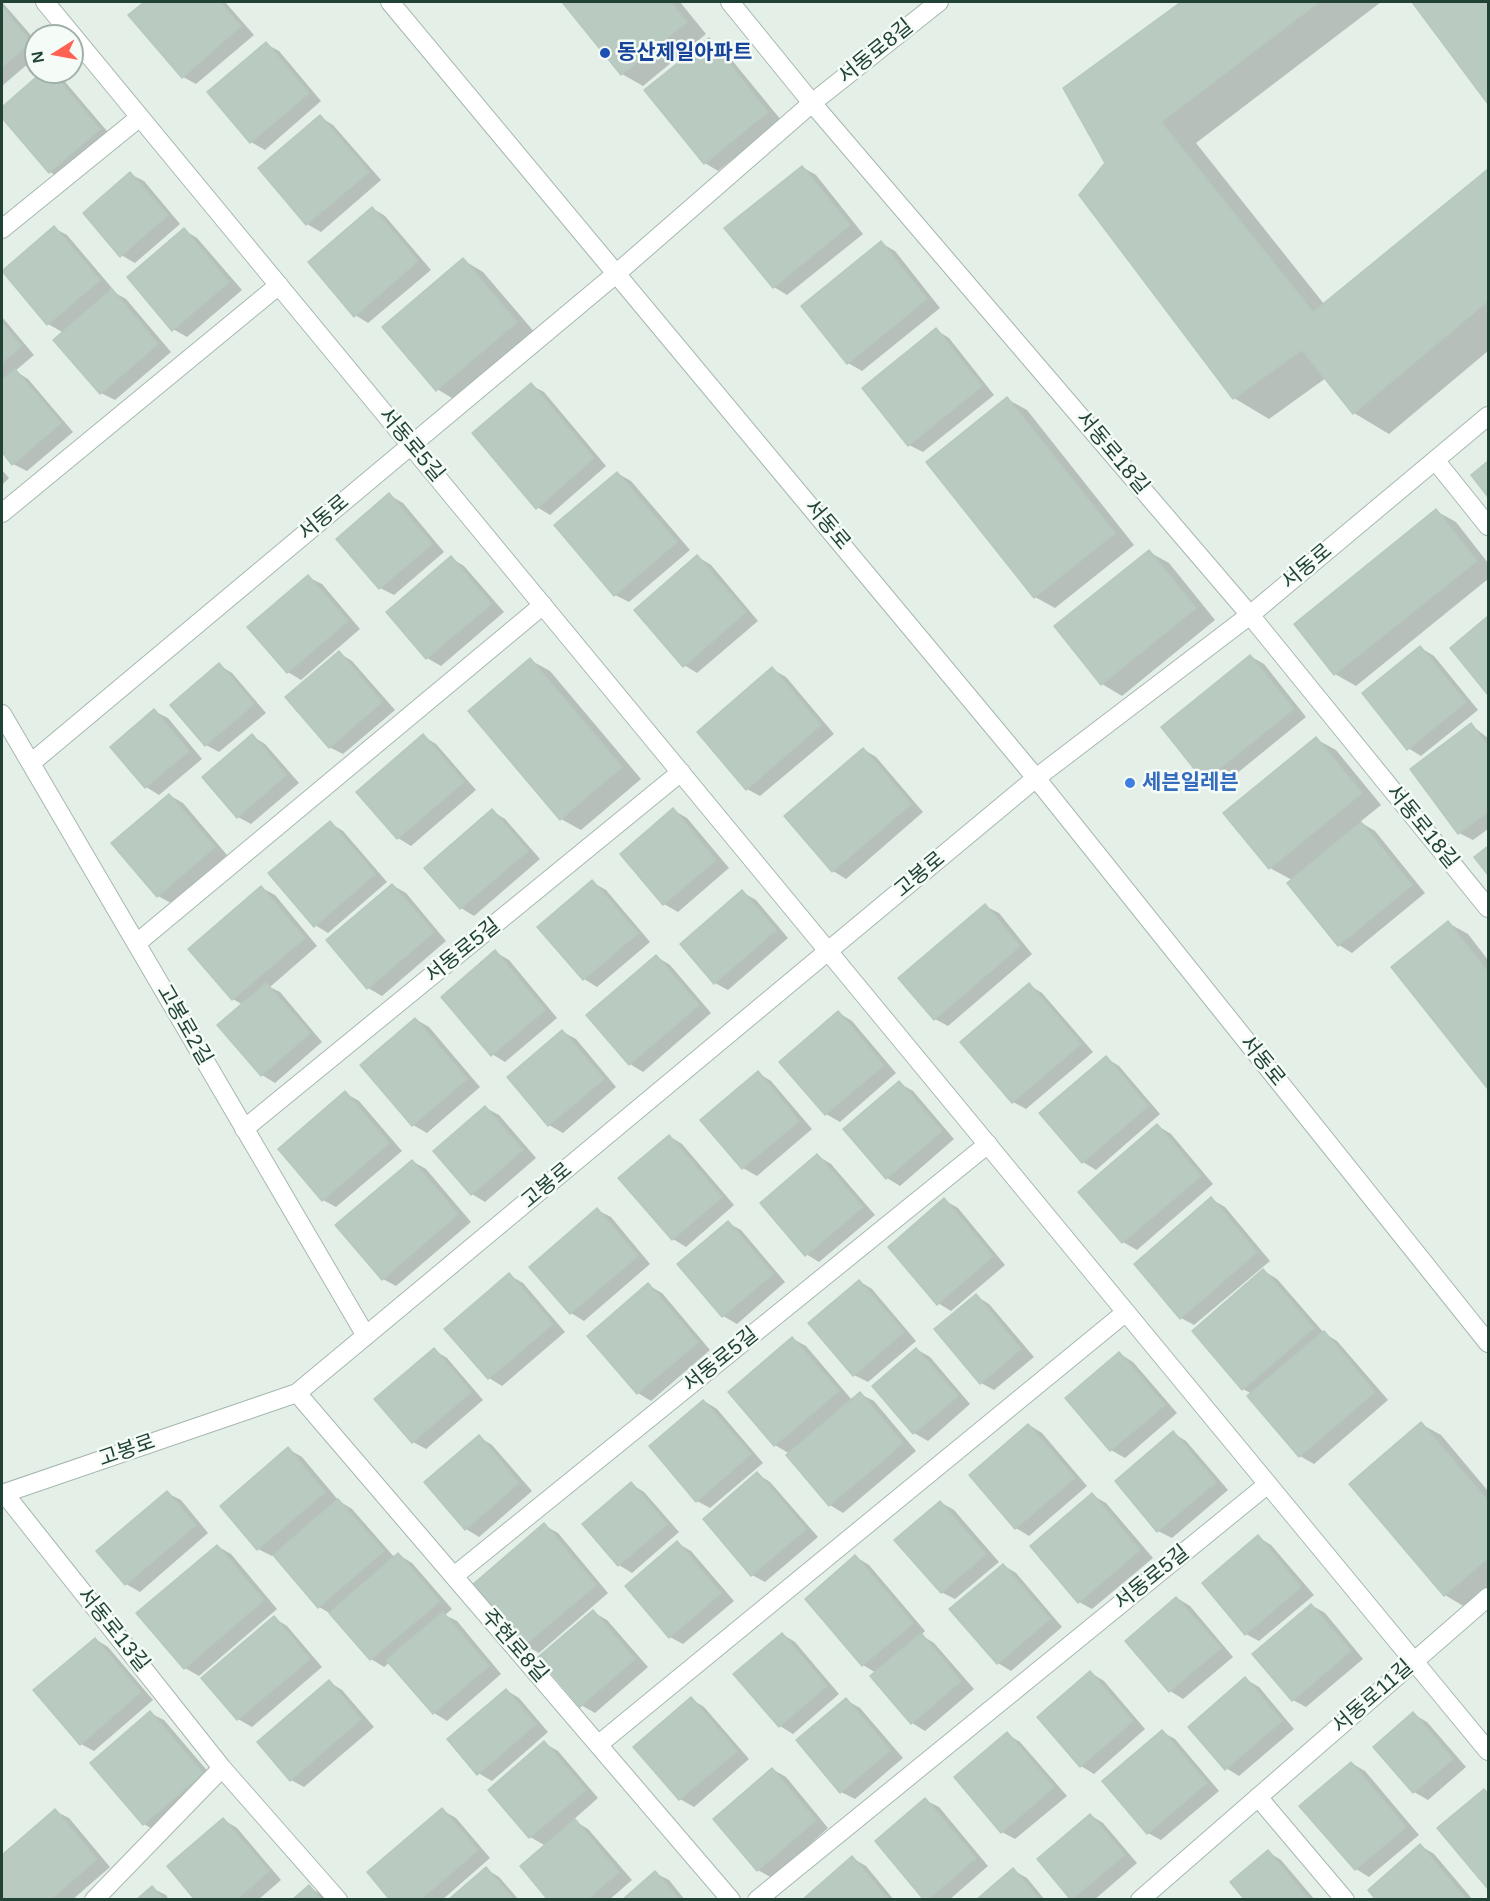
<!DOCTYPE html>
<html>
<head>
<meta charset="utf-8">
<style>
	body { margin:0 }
	#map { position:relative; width:1490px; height:1901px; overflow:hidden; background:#e4efe8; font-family:Arial,sans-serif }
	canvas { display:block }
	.frame { position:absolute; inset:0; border:3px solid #214335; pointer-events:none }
	.north { position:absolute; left:24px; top:24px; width:60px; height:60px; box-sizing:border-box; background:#f5fbf7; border:2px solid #a0b1a9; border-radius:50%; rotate:259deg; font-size:16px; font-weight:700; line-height:24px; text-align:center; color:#214335 }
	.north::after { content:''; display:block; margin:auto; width:21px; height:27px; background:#ff6253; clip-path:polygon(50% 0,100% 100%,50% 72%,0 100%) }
</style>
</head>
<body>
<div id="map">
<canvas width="1490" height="1901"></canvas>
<div class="frame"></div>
<div class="north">N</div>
</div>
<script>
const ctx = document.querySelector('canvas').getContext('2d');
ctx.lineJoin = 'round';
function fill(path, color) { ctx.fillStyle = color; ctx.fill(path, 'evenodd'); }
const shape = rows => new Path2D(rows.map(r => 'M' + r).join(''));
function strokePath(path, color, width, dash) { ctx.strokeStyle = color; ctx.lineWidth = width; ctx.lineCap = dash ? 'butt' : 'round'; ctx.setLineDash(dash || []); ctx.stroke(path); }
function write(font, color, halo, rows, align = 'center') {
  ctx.font = font + ' Arial,"Noto Sans KR",sans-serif'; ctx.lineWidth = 5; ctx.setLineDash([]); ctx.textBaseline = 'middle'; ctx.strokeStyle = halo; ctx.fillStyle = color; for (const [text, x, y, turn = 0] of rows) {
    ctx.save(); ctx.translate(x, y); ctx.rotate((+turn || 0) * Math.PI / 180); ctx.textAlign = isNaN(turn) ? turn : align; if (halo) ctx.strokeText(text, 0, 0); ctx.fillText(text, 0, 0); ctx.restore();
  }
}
fill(shape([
	[2,2,36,41,36,57,2,86],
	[146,2,225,2,254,35,196,84,183,77,130,16],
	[564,2,680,2,706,34,643,86,622,74],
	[1183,2,1381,2,1196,143,1324,304,1488,171,1488,351,1389,434,1354,413,1326,378,1269,419,1234,398,1065,88],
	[1414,2,1488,2,1488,101],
	[709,40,722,48,781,120,718,171,705,163],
	[266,44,279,51,321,101,265,150,251,142,209,92],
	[44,72,53,72,61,77,112,137,63,180,50,172,2,116,2,109],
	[320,117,333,125,381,180,321,232,307,224,260,168],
	[802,167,816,175,863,234,787,295,774,287,726,228],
	[130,174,144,181,180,224,135,263,121,255],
	[372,208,385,216,431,270,368,323,355,315],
	[54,228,67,235,112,288,110,290,126,299,171,352,115,400,101,393,64,333,48,324],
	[184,230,197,238,242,290,187,337,173,329],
	[881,243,895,251,940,308,862,371,848,363],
	[463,260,483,272,536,334,457,401,437,389],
	[2,317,34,355,15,371,28,379,73,432,27,471,13,464,2,450],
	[936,330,949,338,994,395,923,452,909,445],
	[531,385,544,392,606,466,550,515,537,507],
	[1007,399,1027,410,1134,545,1055,608,1035,597],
	[2,470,9,478,2,485],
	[617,473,631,481,690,550,629,602,615,595],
	[389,495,403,503,444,552,394,595,380,588],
	[1436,511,1456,522,1488,563,1488,579,1356,686,1335,674,1296,624],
	[1149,552,1169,563,1215,620,1122,696,1102,684,1056,627],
	[698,557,711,565,758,621,697,673,684,665],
	[451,558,464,566,504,612,441,666,427,658],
	[308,577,322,584,360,629,301,680,288,672],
	[1488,618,1488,693,1452,648],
	[1421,648,1434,656,1478,710,1421,756,1408,748],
	[339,653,352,661,395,710,343,754,329,747],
	[1250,656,1264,664,1306,717,1219,788,1205,780,1163,727],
	[530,660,550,671,641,779,581,830,561,819],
	[219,665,232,673,266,713,219,752,206,745],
	[772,669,786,677,834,734,760,796,747,789],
	[154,711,168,718,202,759,159,795,146,787],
	[1471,725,1488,738,1488,829,1473,840,1459,833],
	[252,736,265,744,299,783,251,824,238,817],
	[423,736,436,744,476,790,411,846,398,838],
	[1316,739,1336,750,1381,805,1360,822,1375,831,1425,893,1352,953,1339,945,1292,880,1270,868],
	[863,749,876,757,923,812,846,879,833,871],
	[169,795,183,803,227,855,171,903,158,896],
	[673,810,687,818,729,868,678,912,664,904,622,854],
	[492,811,505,819,540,859,474,916,461,908],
	[330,823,343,831,387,882,328,933,315,925],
	[592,882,606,890,650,942,597,987,584,979],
	[392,885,406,893,446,941,382,996,368,988],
	[262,888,275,895,317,946,270,987,280,992,322,1042,275,1083,262,1075,243,1005,233,999,190,949],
	[742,892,756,900,788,938,728,990,715,983],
	[985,906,999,913,1032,954,948,1026,935,1019],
	[1448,923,1468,934,1488,960,1488,1087,1393,967],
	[495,952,509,960,557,1018,505,1062,492,1054],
	[657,957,670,965,711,1013,643,1072,630,1064,589,1015],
	[1029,985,1042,993,1093,1052,1026,1109,1013,1102],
	[839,1013,852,1021,896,1073,840,1122,826,1114,781,1062],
	[415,1019,429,1027,480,1087,427,1133,413,1125,362,1065],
	[563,1032,576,1039,616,1087,563,1133,549,1125,509,1077],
	[1106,1058,1119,1066,1160,1114,1096,1170,1083,1162],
	[758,1073,771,1081,812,1129,757,1176,743,1168,702,1120],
	[899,1083,913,1091,954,1139,900,1186,887,1178],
	[345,1093,359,1101,402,1151,336,1207,323,1200],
	[486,1108,499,1115,536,1158,485,1202,472,1194],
	[1158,1126,1171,1134,1213,1184,1137,1250,1123,1242],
	[669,1136,682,1144,734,1205,686,1247,673,1239],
	[818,1156,831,1164,875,1215,819,1262,806,1254],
	[412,1161,426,1169,471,1222,396,1286,383,1279],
	[1211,1199,1225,1207,1270,1261,1194,1325,1181,1318],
	[944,1200,958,1208,1005,1265,951,1311,938,1303],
	[597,1210,611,1217,650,1264,584,1321,571,1313],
	[728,1223,741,1230,785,1282,737,1324,723,1316,679,1265],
	[1264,1271,1277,1279,1324,1333,1337,1341,1388,1400,1314,1464,1300,1456,1250,1397,1252,1394,1243,1389],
	[509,1275,523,1283,565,1332,502,1386,489,1378],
	[859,1281,872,1289,916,1341,868,1382,854,1375],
	[648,1285,662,1293,710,1350,651,1401,638,1393],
	[976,1296,989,1304,1034,1357,994,1390,981,1383],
	[793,1339,806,1346,852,1400,860,1394,874,1401,916,1451,843,1513,830,1505,790,1454,775,1445],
	[916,1349,930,1357,970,1404,928,1441,914,1433],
	[434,1350,447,1358,483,1400,426,1449,413,1442],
	[1120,1354,1133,1362,1177,1413,1125,1458,1111,1450,1067,1398],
	[704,1401,717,1409,763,1463,710,1508,697,1501],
	[1421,1424,1441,1435,1488,1491,1488,1587,1465,1607,1445,1595],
	[1029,1425,1042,1433,1087,1486,1029,1536,1016,1528],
	[1173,1433,1186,1441,1228,1490,1172,1538,1158,1531],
	[479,1437,492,1445,532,1491,479,1537,466,1529],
	[288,1449,302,1457,339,1501,352,1509,395,1558,399,1555,412,1563,452,1609,445,1615,457,1621,501,1674,447,1721,434,1713,390,1662,384,1667,371,1659,333,1615,319,1607,274,1554,272,1556,258,1549],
	[757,1474,770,1482,818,1537,765,1582,752,1575],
	[631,1484,644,1492,679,1532,632,1573,619,1565],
	[167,1493,181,1500,208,1533,140,1592,126,1584,98,1552],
	[1092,1495,1106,1503,1153,1558,1092,1609,1079,1602],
	[940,1502,954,1510,999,1562,955,1599,941,1592],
	[544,1525,558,1533,608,1593,539,1653,525,1645,474,1585],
	[1258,1537,1271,1545,1314,1595,1259,1641,1246,1634],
	[677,1543,691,1551,734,1601,683,1644,670,1637],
	[217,1546,231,1554,277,1609,199,1676,185,1668,139,1614],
	[856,1557,869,1565,925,1631,921,1635,934,1643,974,1689,925,1731,912,1723,876,1673,863,1665],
	[1003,1565,1016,1573,1062,1627,1011,1671,998,1663],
	[1177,1598,1190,1606,1233,1657,1183,1699,1170,1691],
	[1311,1605,1325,1613,1363,1659,1306,1707,1293,1700],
	[593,1612,607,1620,648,1667,595,1713,581,1705],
	[274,1618,287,1626,322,1667,252,1727,238,1719],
	[782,1634,795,1642,839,1694,793,1734,780,1726],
	[95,1639,108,1647,153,1700,94,1751,81,1744],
	[1091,1673,1104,1681,1145,1729,1094,1774,1081,1766],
	[1245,1679,1259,1687,1294,1729,1239,1776,1226,1768],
	[329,1682,342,1690,374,1727,304,1787,291,1780],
	[506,1690,519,1698,548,1732,492,1781,478,1773],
	[691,1699,704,1707,749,1759,694,1807,680,1799,635,1747],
	[846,1700,860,1708,903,1758,855,1799,841,1792],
	[150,1713,164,1720,216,1781,157,1832,144,1824],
	[1413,1714,1427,1722,1466,1767,1428,1800,1414,1792,1375,1747],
	[1162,1732,1175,1739,1219,1791,1161,1840,1148,1833],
	[1007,1734,1020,1742,1067,1796,1015,1839,1002,1832],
	[544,1743,558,1751,598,1798,573,1820,588,1829,632,1880,609,1900,550,1900,546,1846,530,1837],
	[1351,1763,1365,1771,1419,1835,1369,1877,1356,1869],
	[772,1769,786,1777,828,1828,772,1878,758,1870,715,1819],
	[1484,1790,1488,1793,1488,1887,1439,1829],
	[925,1800,939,1807,988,1866,949,1900,926,1900],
	[442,1810,456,1818,490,1858,442,1900,392,1900],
	[55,1811,69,1818,110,1867,72,1900,6,1900,2,1894,2,1856],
	[1090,1815,1103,1823,1137,1863,1094,1900,1074,1900,1039,1859],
	[224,1820,237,1828,281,1880,258,1900,197,1900],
	[1421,1846,1434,1854,1473,1900,1378,1900],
	[1268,1852,1281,1860,1315,1900,1247,1900],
	[852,1858,866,1866,894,1900,804,1900],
	[486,1869,499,1877,519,1900,450,1900],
	[1013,1870,1027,1878,1045,1900,979,1900],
	[655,1873,669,1880,685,1900,624,1900],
	[309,1887,322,1895,326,1900,294,1900],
	[152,1888,166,1895,169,1900,138,1900]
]), '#0003');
const building = shape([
	[144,2,220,2,241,26,182,78,128,15,144,2],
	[562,2,671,2,687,22,621,75,562,2],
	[1181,2,1319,2,1161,122,1313,312,1488,169,1488,301,1353,414,1302,350,1233,399,1079,195,1105,163,1063,88,1181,2],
	[1412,2,1488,2,1488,104,1412,2],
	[2,7,31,42,2,67,2,7],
	[709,38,768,112,704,164,644,90,709,38],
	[266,42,309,93,250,143,207,92,266,42],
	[42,72,52,72,100,129,49,173,2,118,2,107,42,72],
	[320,115,369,172,306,225,258,168,320,115],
	[802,166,850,225,773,288,724,228,802,166],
	[130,172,168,215,120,257,83,213,130,172],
	[372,207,418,261,354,317,308,262,372,207],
	[54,226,100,280,47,325,2,271,54,226],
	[184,228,229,282,172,331,127,277,184,228],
	[881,241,927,299,847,364,801,306,881,241],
	[463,258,517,322,436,391,382,327,463,258],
	[112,289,158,344,100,394,53,340,112,289],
	[2,323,21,346,2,363,2,323],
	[936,328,982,386,908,446,862,388,936,328],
	[15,369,61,423,12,465,2,452,2,380,15,369],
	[531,383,594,458,536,509,472,433,531,383],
	[1007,397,1115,533,1034,598,926,462,1007,397],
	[1488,461,1488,497,1471,475,1488,461],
	[617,472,677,542,614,596,554,525,617,472],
	[389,493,432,544,379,589,336,539,389,493],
	[1436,509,1477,561,1334,675,1294,624,1436,509],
	[1149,550,1196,608,1101,685,1054,626,1149,550],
	[697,555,746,612,683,667,634,610,697,555],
	[451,556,491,604,426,659,386,612,451,556],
	[308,575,348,621,287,673,247,627,308,575],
	[1488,616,1488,695,1450,648,1488,616],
	[1420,646,1466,702,1407,750,1362,693,1420,646],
	[339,651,382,702,329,748,285,697,339,651],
	[1250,655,1294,709,1204,781,1161,727,1250,655],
	[530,658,622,767,560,820,468,711,530,658],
	[219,663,254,704,205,746,170,705,219,663],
	[772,667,821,725,746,790,697,732,772,667],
	[154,709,189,751,145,788,110,747,154,709],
	[1471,723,1488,747,1488,812,1458,834,1410,769,1471,723],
	[252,734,286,775,237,818,202,777,252,734],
	[423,734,464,782,397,839,356,792,423,734],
	[1316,737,1362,793,1269,869,1223,813,1316,737],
	[863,748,911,804,832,872,784,816,863,748],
	[169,794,215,847,157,897,111,843,169,794],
	[673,808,716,860,663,905,620,854,673,808],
	[492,809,528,851,460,909,424,868,492,809],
	[330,821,375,874,314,927,268,873,330,821],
	[1361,822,1412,885,1338,946,1287,883,1361,822],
	[1488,846,1488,875,1474,857,1488,846],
	[592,880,638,933,583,980,537,927,592,880],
	[392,884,434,932,367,989,326,940,392,884],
	[261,886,305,938,232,1000,188,949,261,886],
	[742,890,776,930,714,984,680,944,742,890],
	[985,904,1020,946,934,1020,898,978,985,904],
	[1448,921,1488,972,1488,1089,1391,967,1448,921],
	[495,950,545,1010,491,1056,441,997,495,950],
	[656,955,699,1005,629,1065,586,1015,656,955],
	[266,983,310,1033,261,1076,217,1025,266,983],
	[1029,983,1081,1044,1012,1103,960,1042,1029,983],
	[838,1011,884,1065,825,1115,779,1062,838,1011],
	[415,1018,467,1079,412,1126,360,1065,415,1018],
	[562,1030,604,1079,548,1126,507,1077,562,1030],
	[1106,1056,1148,1106,1082,1163,1039,1113,1106,1056],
	[758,1071,799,1121,742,1169,700,1120,758,1071],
	[899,1081,942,1131,886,1179,843,1129,899,1081],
	[345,1091,389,1143,322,1201,278,1149,345,1091],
	[485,1106,523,1150,471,1195,433,1151,485,1106],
	[1157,1124,1201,1176,1122,1243,1078,1192,1157,1124],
	[669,1135,722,1197,672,1240,618,1178,669,1135],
	[817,1154,863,1207,805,1256,760,1203,817,1154],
	[412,1160,458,1214,382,1280,335,1225,412,1160],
	[1211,1197,1257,1252,1180,1319,1134,1264,1211,1197],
	[944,1198,993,1256,937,1305,888,1247,944,1198],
	[597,1208,638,1256,570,1314,529,1267,597,1208],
	[728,1221,773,1274,722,1317,677,1264,728,1221],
	[1263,1269,1314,1328,1242,1390,1192,1331,1263,1269],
	[509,1273,553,1324,488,1379,444,1329,509,1273],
	[859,1280,904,1332,853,1376,808,1323,859,1280],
	[648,1283,698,1342,637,1394,587,1336,648,1283],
	[976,1294,1021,1349,980,1384,934,1329,976,1294],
	[1324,1331,1375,1392,1299,1457,1247,1396,1324,1331],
	[792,1337,839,1391,774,1446,728,1392,792,1337],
	[434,1348,471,1392,412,1443,374,1399,434,1348],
	[916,1348,958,1396,913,1434,872,1386,916,1348],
	[1119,1352,1165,1405,1110,1451,1065,1398,1119,1352],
	[860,1392,903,1443,829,1506,786,1455,860,1392],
	[703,1400,751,1454,696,1502,649,1446,703,1400],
	[1421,1422,1488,1501,1488,1558,1444,1596,1349,1484,1421,1422],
	[1028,1424,1075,1478,1015,1529,969,1475,1028,1424],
	[1173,1431,1216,1482,1157,1532,1115,1481,1173,1431],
	[479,1435,519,1483,465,1530,424,1482,479,1435],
	[288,1447,325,1492,257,1550,220,1506,288,1447],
	[757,1472,806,1529,751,1576,703,1519,757,1472],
	[631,1482,667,1524,618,1566,582,1524,631,1482],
	[167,1491,196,1525,125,1585,96,1551,167,1491],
	[1092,1493,1140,1550,1078,1603,1030,1546,1092,1493],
	[338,1499,384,1551,318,1608,273,1555,338,1499],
	[940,1501,986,1554,941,1593,894,1540,940,1501],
	[544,1523,596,1585,524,1646,472,1585,544,1523],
	[1258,1535,1301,1587,1245,1635,1202,1583,1258,1535],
	[677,1541,721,1593,669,1638,625,1586,677,1541],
	[217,1545,264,1600,184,1669,136,1613,217,1545],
	[398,1553,440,1601,370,1660,329,1613,398,1553],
	[855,1555,913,1623,862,1666,805,1599,855,1555],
	[1003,1564,1050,1619,997,1664,949,1609,1003,1564],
	[1176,1597,1221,1648,1169,1692,1125,1641,1176,1597],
	[1311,1604,1351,1651,1292,1701,1252,1654,1311,1604],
	[593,1610,635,1659,580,1707,538,1657,593,1610],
	[443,1612,489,1666,433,1714,386,1660,443,1612],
	[274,1616,310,1659,237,1720,201,1678,274,1616],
	[782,1633,827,1686,779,1727,733,1674,782,1633],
	[921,1633,961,1681,911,1724,870,1676,921,1633],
	[95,1638,141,1692,80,1745,33,1690,95,1638],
	[1090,1671,1133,1721,1080,1767,1037,1717,1090,1671],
	[1245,1677,1282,1721,1225,1770,1188,1727,1245,1677],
	[329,1680,361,1719,290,1781,257,1742,329,1680],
	[506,1689,536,1724,477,1775,447,1739,506,1689],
	[691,1697,737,1751,679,1800,633,1747,691,1697],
	[846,1698,890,1750,840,1793,796,1740,846,1698],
	[150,1711,203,1773,143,1825,90,1763,150,1711],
	[1413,1712,1453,1759,1413,1793,1373,1747,1413,1712],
	[1162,1730,1207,1783,1147,1834,1102,1781,1162,1730],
	[1007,1732,1054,1787,1001,1833,954,1777,1007,1732],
	[544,1741,586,1790,529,1838,488,1790,544,1741],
	[1351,1762,1406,1827,1355,1870,1299,1806,1351,1762],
	[772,1768,816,1820,757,1871,713,1819,772,1768],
	[1484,1789,1488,1794,1488,1889,1437,1828,1484,1789],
	[925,1798,976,1858,927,1900,924,1900,875,1841,925,1798],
	[442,1808,478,1850,420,1900,390,1900,367,1872,442,1808],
	[55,1809,97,1859,50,1900,4,1900,2,1897,2,1855,55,1809],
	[1090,1814,1125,1855,1071,1900,1037,1859,1090,1814],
	[223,1818,269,1871,236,1900,195,1900,167,1866,223,1818],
	[575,1819,619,1872,587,1900,548,1900,520,1866,575,1819],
	[1420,1844,1467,1900,1376,1900,1368,1890,1420,1844],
	[1268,1850,1309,1900,1245,1900,1230,1882,1268,1850],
	[852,1856,889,1900,802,1900,852,1856],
	[486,1867,514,1900,448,1900,486,1867],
	[1013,1868,1040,1900,976,1900,1013,1868],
	[655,1871,680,1900,622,1900,655,1871],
	[309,1885,321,1900,292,1900,309,1885],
	[152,1886,164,1900,136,1900,152,1886]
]);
fill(building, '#b9cac1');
strokePath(building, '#b6c9be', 1.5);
const minor = shape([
	[45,2,1488,1751],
	[390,2,1036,778,1488,1343],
	[730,2,812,103,1250,615,1488,908],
	[2,229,140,117],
	[1435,460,1488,526],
	[2,513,279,285],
	[2,714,366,1336],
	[31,763,617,273,812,103,939,2],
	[137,943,543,605],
	[244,1129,681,772],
	[297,1393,731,1900],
	[4,1493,222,1768,338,1900],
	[2,1494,297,1393,1036,778,1250,615,1488,416],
	[454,1576,988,1144],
	[599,1744,1126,1312],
	[1258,1797,1345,1900],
	[94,1900,222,1768],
	[757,1900,1268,1484],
	[1140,1900,1488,1597]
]);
strokePath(minor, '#a6b8af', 20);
strokePath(minor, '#fff', 18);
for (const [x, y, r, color] of [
	[605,53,6,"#1a4fb4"],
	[1130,783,6,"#3f7fe0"]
]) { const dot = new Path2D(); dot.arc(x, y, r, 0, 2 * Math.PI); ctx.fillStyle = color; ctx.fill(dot); strokePath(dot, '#f5fbf7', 2); }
write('21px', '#214335', '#f5fbf7', [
	["서동로8길",876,52,-39],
	["서동로5길",411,445,50],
	["서동로18길",1112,453,50],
	["서동로",324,518,-40],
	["서동로",827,525,50],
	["서동로",1307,567,-40],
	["서동로18길",1422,827,51],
	["고봉로",920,875,-40],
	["서동로5길",463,951,-39],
	["고봉로2길",184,1025,60],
	["서동로",1262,1061,51],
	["고봉로",547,1186,-40],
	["서동로5길",721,1360,-39],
	["고봉로",127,1451,-19],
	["서동로5길",1152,1578,-39],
	["서동로13길",113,1630,51],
	["주현로8길",514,1646,49],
	["서동로11길",1373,1697,-41]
]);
write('bold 21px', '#164399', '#f5fbf7', [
	["동산제일아파트",617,53]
], 'left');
write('bold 21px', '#366cbe', '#f5fbf7', [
	["세븐일레븐",1142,783]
], 'left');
</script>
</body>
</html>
